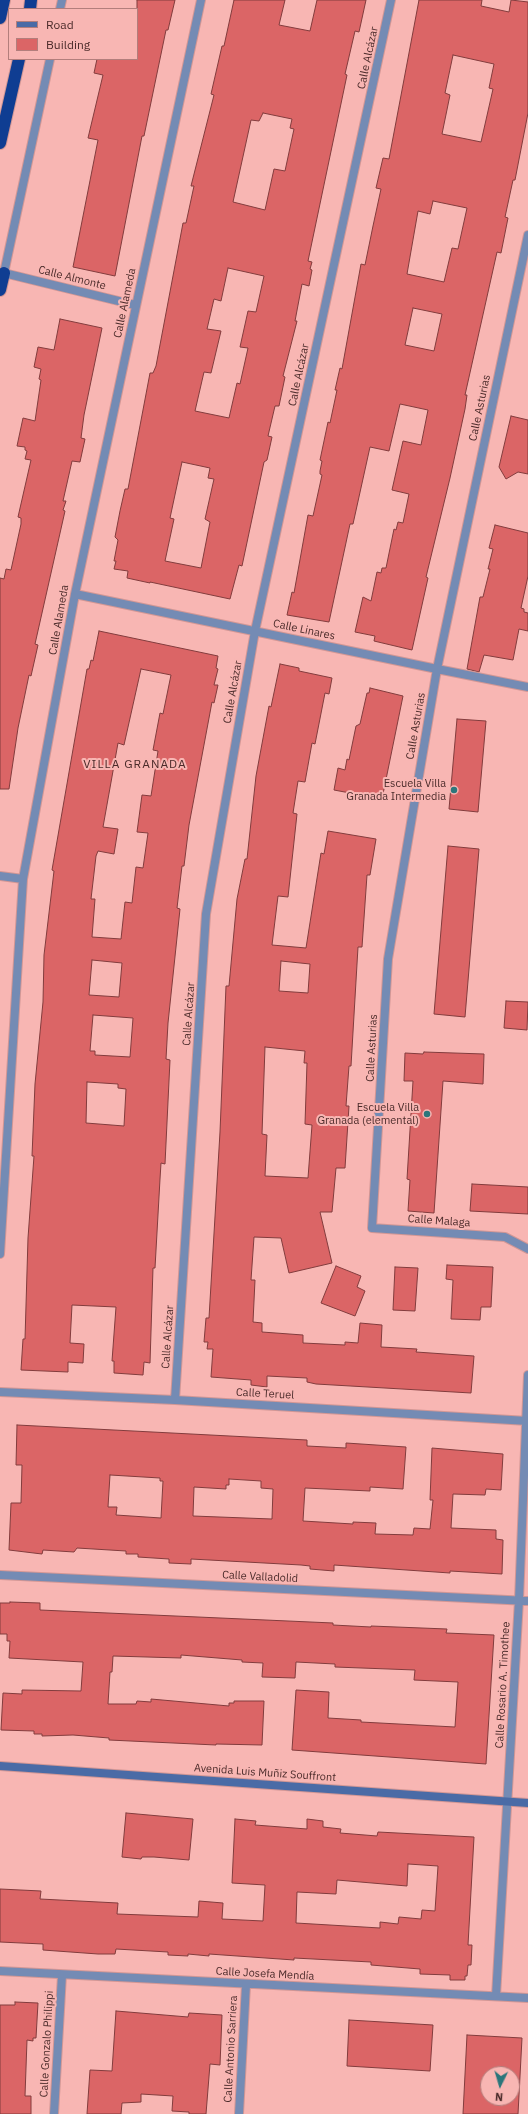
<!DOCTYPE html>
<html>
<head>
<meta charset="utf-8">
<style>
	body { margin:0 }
	#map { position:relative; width:528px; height:2114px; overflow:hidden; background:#f8b6b3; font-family:"IBM Plex Sans",sans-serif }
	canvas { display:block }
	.legend { position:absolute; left:8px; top:8px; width:130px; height:52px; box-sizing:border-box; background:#f8b6b3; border:1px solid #b37e7c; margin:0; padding:5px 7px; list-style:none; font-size:12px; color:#4b2b2a }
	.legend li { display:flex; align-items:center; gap:8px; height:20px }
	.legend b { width:20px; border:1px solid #b37e7c }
	.north { position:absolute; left:480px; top:2066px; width:40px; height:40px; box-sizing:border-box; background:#f8b6b3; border:1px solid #b37e7c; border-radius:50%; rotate:185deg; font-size:11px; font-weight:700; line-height:16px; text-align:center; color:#4b2b2a }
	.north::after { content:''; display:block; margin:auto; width:14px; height:18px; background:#2c767b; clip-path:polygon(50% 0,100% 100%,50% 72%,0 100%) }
</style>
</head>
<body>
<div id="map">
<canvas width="528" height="2114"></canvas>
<ul class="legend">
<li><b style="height:5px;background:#4a6ba6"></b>Road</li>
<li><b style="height:11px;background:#db6566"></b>Building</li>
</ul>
<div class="north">N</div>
</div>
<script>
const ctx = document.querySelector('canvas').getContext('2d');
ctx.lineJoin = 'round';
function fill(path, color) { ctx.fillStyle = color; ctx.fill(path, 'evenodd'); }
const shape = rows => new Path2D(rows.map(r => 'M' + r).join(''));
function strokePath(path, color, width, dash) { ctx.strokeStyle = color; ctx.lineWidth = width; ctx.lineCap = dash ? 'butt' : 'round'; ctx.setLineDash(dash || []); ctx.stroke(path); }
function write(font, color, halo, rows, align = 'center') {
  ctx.font = font + ' "IBM Plex Sans",sans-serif'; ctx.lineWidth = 4; ctx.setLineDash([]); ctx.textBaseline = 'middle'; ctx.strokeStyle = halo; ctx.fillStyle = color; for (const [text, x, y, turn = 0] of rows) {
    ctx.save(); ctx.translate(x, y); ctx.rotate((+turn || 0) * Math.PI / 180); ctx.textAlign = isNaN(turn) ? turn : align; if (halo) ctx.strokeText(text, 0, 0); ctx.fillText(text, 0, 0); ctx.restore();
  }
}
const building = shape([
	[137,0,175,0,168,30,166,30,144,136,142,136,115,276,73,267,98,140,88,138,103,75,94,73,97,59,137,59,137,0],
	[234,0,285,0,279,25,310,31,317,0,366,0,359,32,355,31,345,74,347,75,308,261,312,262,310,269,312,270,309,286,302,284,295,321,297,321,283,376,285,377,279,406,275,406,268,436,272,437,267,460,264,462,242,566,239,565,230,599,150,582,150,583,127,578,128,571,114,569,116,561,114,561,118,540,115,537,120,511,125,489,128,489,150,373,153,373,156,366,183,223,186,223,194,186,191,186,214,95,211,94,222,46,224,46,234,0],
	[263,113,292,119,290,128,294,129,285,171,274,169,265,210,233,202,251,120,259,121,263,113],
	[228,268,264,276,256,312,248,311,240,347,248,348,240,384,237,383,229,418,195,411,204,372,211,373,221,331,207,329,214,299,221,301,228,268],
	[182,462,210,468,208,478,214,479,205,519,210,522,201,568,165,561,174,519,170,518,182,462],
	[419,0,482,0,481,6,509,12,511,0,528,2,528,113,515,180,513,180,505,217,508,218,501,253,497,252,465,395,467,395,465,409,450,478,426,577,428,578,412,650,374,641,375,636,355,632,363,597,371,601,377,572,381,573,382,568,386,568,394,529,396,530,398,522,403,523,409,494,392,490,403,441,421,445,428,410,400,404,389,451,370,447,353,524,350,524,329,622,287,615,292,592,294,593,308,515,313,516,322,475,320,474,320,471,322,461,320,460,328,422,330,423,337,390,335,390,340,368,342,369,361,264,365,265,373,226,381,189,376,188,383,158,389,159,419,0],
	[453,55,494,64,489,88,493,89,481,142,442,134,450,95,445,93,453,55],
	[433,201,467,208,458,249,452,248,444,282,407,274,418,211,430,214,433,201],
	[413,308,442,314,434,351,405,345,413,308],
	[60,319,102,328,84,415,81,438,85,439,80,462,72,461,63,501,66,501,63,510,65,511,35,644,38,645,31,676,29,675,18,728,9,789,0,789,0,578,4,579,6,569,11,570,21,524,21,518,18,517,31,460,25,459,27,451,25,450,25,447,17,446,23,418,35,421,41,380,39,379,41,369,34,367,38,347,54,350,60,319],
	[511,416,528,420,528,474,518,472,506,479,499,467,511,416],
	[495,525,528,533,528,576,521,608,524,609,524,612,528,613,528,631,519,629,513,660,484,655,479,672,467,669,480,597,483,597,490,569,488,569,493,549,489,548,495,525],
	[99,631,218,656,216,668,218,669,214,685,218,685,214,703,212,702,189,825,184,866,182,866,177,908,180,909,168,1023,166,1059,170,1060,165,1164,161,1163,160,1179,155,1268,153,1268,150,1363,144,1362,143,1375,114,1373,114,1361,112,1361,116,1307,72,1305,70,1343,84,1344,83,1363,68,1362,68,1372,21,1370,23,1339,25,1339,28,1238,34,1156,32,1156,35,1084,43,1002,44,955,54,871,52,870,87,669,89,669,91,660,93,661,99,631],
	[141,669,171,675,163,714,160,713,153,750,158,751,151,796,142,795,137,832,148,833,143,868,136,867,132,903,125,902,121,939,92,937,95,899,91,899,96,856,98,851,114,854,118,829,103,827,118,743,124,745,141,669],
	[92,960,122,963,119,997,89,995,92,960],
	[93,1015,133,1018,130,1057,95,1055,95,1051,90,1051,93,1015],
	[87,1082,118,1084,118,1088,126,1089,124,1126,86,1123,87,1082],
	[280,664,299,668,299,671,332,678,329,694,325,693,315,744,312,743,305,782,298,781,293,813,297,814,288,897,278,896,272,945,306,948,321,853,324,854,328,831,376,839,370,875,367,875,362,947,358,947,351,1066,349,1066,346,1106,349,1106,345,1168,336,1168,332,1212,320,1212,332,1263,289,1273,281,1238,254,1237,251,1280,255,1280,253,1322,262,1323,262,1332,303,1335,303,1343,345,1345,345,1342,358,1343,360,1323,382,1325,381,1347,417,1349,416,1352,474,1356,471,1393,316,1384,307,1382,307,1378,267,1376,267,1387,251,1385,251,1380,211,1377,213,1349,207,1349,208,1342,204,1342,206,1318,209,1318,220,1132,226,986,229,986,237,899,245,859,247,859,256,776,269,706,271,707,280,664],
	[281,961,310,964,308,993,279,991,281,961],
	[265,1047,305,1051,304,1063,307,1063,305,1124,312,1125,308,1178,265,1176,267,1135,262,1134,265,1047],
	[370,688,403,696,382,799,334,790,338,768,345,770,347,759,349,760,356,726,360,724,367,693,369,693,370,688],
	[457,719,486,721,478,812,449,809,457,719],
	[448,846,479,849,465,1017,434,1014,448,846],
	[506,1001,528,1002,527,1030,504,1028,506,1001],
	[424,1052,484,1054,483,1084,443,1081,434,1213,408,1211,410,1180,407,1179,413,1081,404,1081,405,1053,423,1054,424,1052],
	[472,1184,528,1187,528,1214,470,1211,472,1184],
	[447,1265,493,1267,491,1307,481,1307,480,1320,451,1319,453,1280,446,1279,447,1265],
	[336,1266,361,1276,357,1287,365,1291,355,1316,321,1303,336,1266],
	[395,1267,418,1268,415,1311,393,1310,395,1267],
	[17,1425,307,1440,307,1446,346,1448,346,1443,406,1447,403,1489,370,1487,370,1491,305,1488,303,1521,353,1524,353,1522,376,1523,375,1534,413,1535,414,1528,430,1529,433,1500,430,1500,432,1448,503,1454,501,1490,486,1489,485,1495,453,1494,451,1528,496,1530,496,1539,503,1540,502,1574,450,1571,450,1573,334,1565,334,1571,310,1569,310,1566,301,1565,191,1559,191,1564,169,1563,169,1559,138,1557,138,1554,126,1554,126,1551,77,1548,74,1552,43,1550,42,1554,9,1550,11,1503,21,1503,22,1465,16,1465,17,1425],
	[110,1475,160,1478,160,1481,163,1481,161,1518,116,1515,117,1507,108,1507,110,1475],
	[229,1479,261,1481,261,1488,273,1489,272,1519,193,1516,194,1487,226,1489,226,1485,229,1485,229,1479],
	[10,1602,40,1603,40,1610,333,1623,333,1625,371,1627,371,1626,447,1629,446,1633,494,1635,486,1764,292,1750,296,1690,329,1692,328,1718,361,1720,361,1722,455,1727,458,1682,414,1680,415,1670,335,1667,335,1664,296,1662,295,1678,262,1677,263,1663,242,1662,242,1660,181,1655,181,1658,113,1656,112,1672,110,1672,108,1704,136,1704,137,1701,151,1702,151,1699,229,1706,229,1703,234,1703,234,1701,264,1701,262,1745,216,1744,216,1745,109,1740,109,1738,73,1735,42,1736,42,1734,34,1734,34,1731,1,1730,3,1693,22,1694,22,1690,81,1691,83,1662,9,1658,10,1641,7,1641,7,1634,0,1634,0,1603,10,1603,10,1602],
	[126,1813,193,1819,189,1860,154,1857,142,1857,141,1859,122,1857,126,1813],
	[235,1819,256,1821,255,1825,307,1829,307,1819,323,1821,323,1827,341,1829,340,1833,377,1836,378,1832,474,1837,468,1945,472,1945,471,1965,468,1965,467,1976,465,1976,465,1980,450,1980,450,1975,420,1974,420,1969,371,1965,371,1962,294,1958,294,1960,209,1954,209,1956,188,1954,188,1956,168,1955,168,1952,116,1949,115,1954,98,1954,43,1950,43,1944,0,1942,0,1889,41,1891,40,1899,118,1903,117,1914,198,1917,199,1901,223,1903,222,1919,263,1921,265,1885,232,1883,235,1819],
	[408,1864,438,1866,435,1911,422,1910,421,1919,399,1917,398,1924,380,1922,380,1928,296,1923,297,1892,336,1894,337,1880,407,1886,408,1864],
	[15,2002,38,2003,36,2038,33,2038,33,2041,27,2040,25,2096,31,2096,31,2114,0,2114,0,2005,15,2005,15,2002],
	[116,2011,188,2017,189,2013,222,2015,220,2065,210,2064,206,2114,189,2114,189,2112,172,2111,173,2096,141,2094,141,2102,122,2103,121,2114,87,2114,90,2070,112,2071,116,2011],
	[349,2020,433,2025,430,2071,347,2066,349,2020],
	[467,2035,522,2038,518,2114,463,2114,467,2035],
	[488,2074,512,2074,512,2098,488,2098,488,2074]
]);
fill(building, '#db6566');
strokePath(building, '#823c3d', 1);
const street = shape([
	[60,9,62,0],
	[50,59,4,273,135,305],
	[528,235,437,669,388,959,372,1228,505,1237,528,1249],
	[75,594,437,669,528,687],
	[0,876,23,879],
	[0,1254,23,879,75,594,201,0],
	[0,1392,175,1400,528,1421],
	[175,1400,206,914,255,631,391,0],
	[0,1575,528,1601],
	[0,1971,528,1998],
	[496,1996,519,1600,528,1375],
	[54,2114,62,1975],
	[239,2114,246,1985]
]);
const secondary = shape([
	[0,1766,528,1803]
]);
const highway = shape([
	[30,9,31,0],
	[0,18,4,0],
	[0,143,19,59],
	[0,290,4,273]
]);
strokePath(street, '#d29795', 10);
strokePath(secondary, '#d29795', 10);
strokePath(highway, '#d29795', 14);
strokePath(street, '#748bb4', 8);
strokePath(secondary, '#4a6ba6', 8);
strokePath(highway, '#0f3d92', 12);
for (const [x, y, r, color] of [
	[454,790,4,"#2c767b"],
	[427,1114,4,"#2c767b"]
]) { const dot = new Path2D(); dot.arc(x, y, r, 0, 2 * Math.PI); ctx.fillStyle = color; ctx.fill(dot); strokePath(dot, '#f8b6b3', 1.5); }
write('11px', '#4b2b2a', '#f8b6b3', [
	["Calle Alcázar",368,58,-78],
	["Calle Almonte",72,278,14],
	["Calle Alameda",125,303,-78],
	["Calle Alcázar",299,375,-78],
	["Calle Asturias",480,408,-78],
	["Calle Alameda",59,620,-80],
	["Calle Linares",304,630,12],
	["Calle Alcázar",233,692,-80],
	["Calle Asturias",416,726,-80],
	["Calle Alcázar",189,1014,-86],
	["Calle Asturias",372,1048,-87],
	["Calle Malaga",439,1221,4],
	["Calle Alcázar",168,1337,-86],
	["Calle Teruel",265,1394,3],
	["Calle Valladolid",260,1577,3],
	["Calle Rosario A. Timothee",503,1685,-87],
	["Avenida Luis Muñiz Souffront",265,1773,4],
	["Calle Josefa Mendía",265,1974,3],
	["Calle Gonzalo Philippi",47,2044,-87],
	["Calle Antonio Sarriera",231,2049,-87]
]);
write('11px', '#4b2b2a', '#f8b6b3', [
	["Escuela Villa",446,784],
	["Granada Intermedia",446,797],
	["Escuela Villa",419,1108],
	["Granada (elemental)",419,1121]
], 'right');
ctx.letterSpacing = '1px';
write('12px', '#4b2b2a', '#f8b6b3', [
	["VILLA GRANADA",135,765]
]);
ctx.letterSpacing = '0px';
</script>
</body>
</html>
